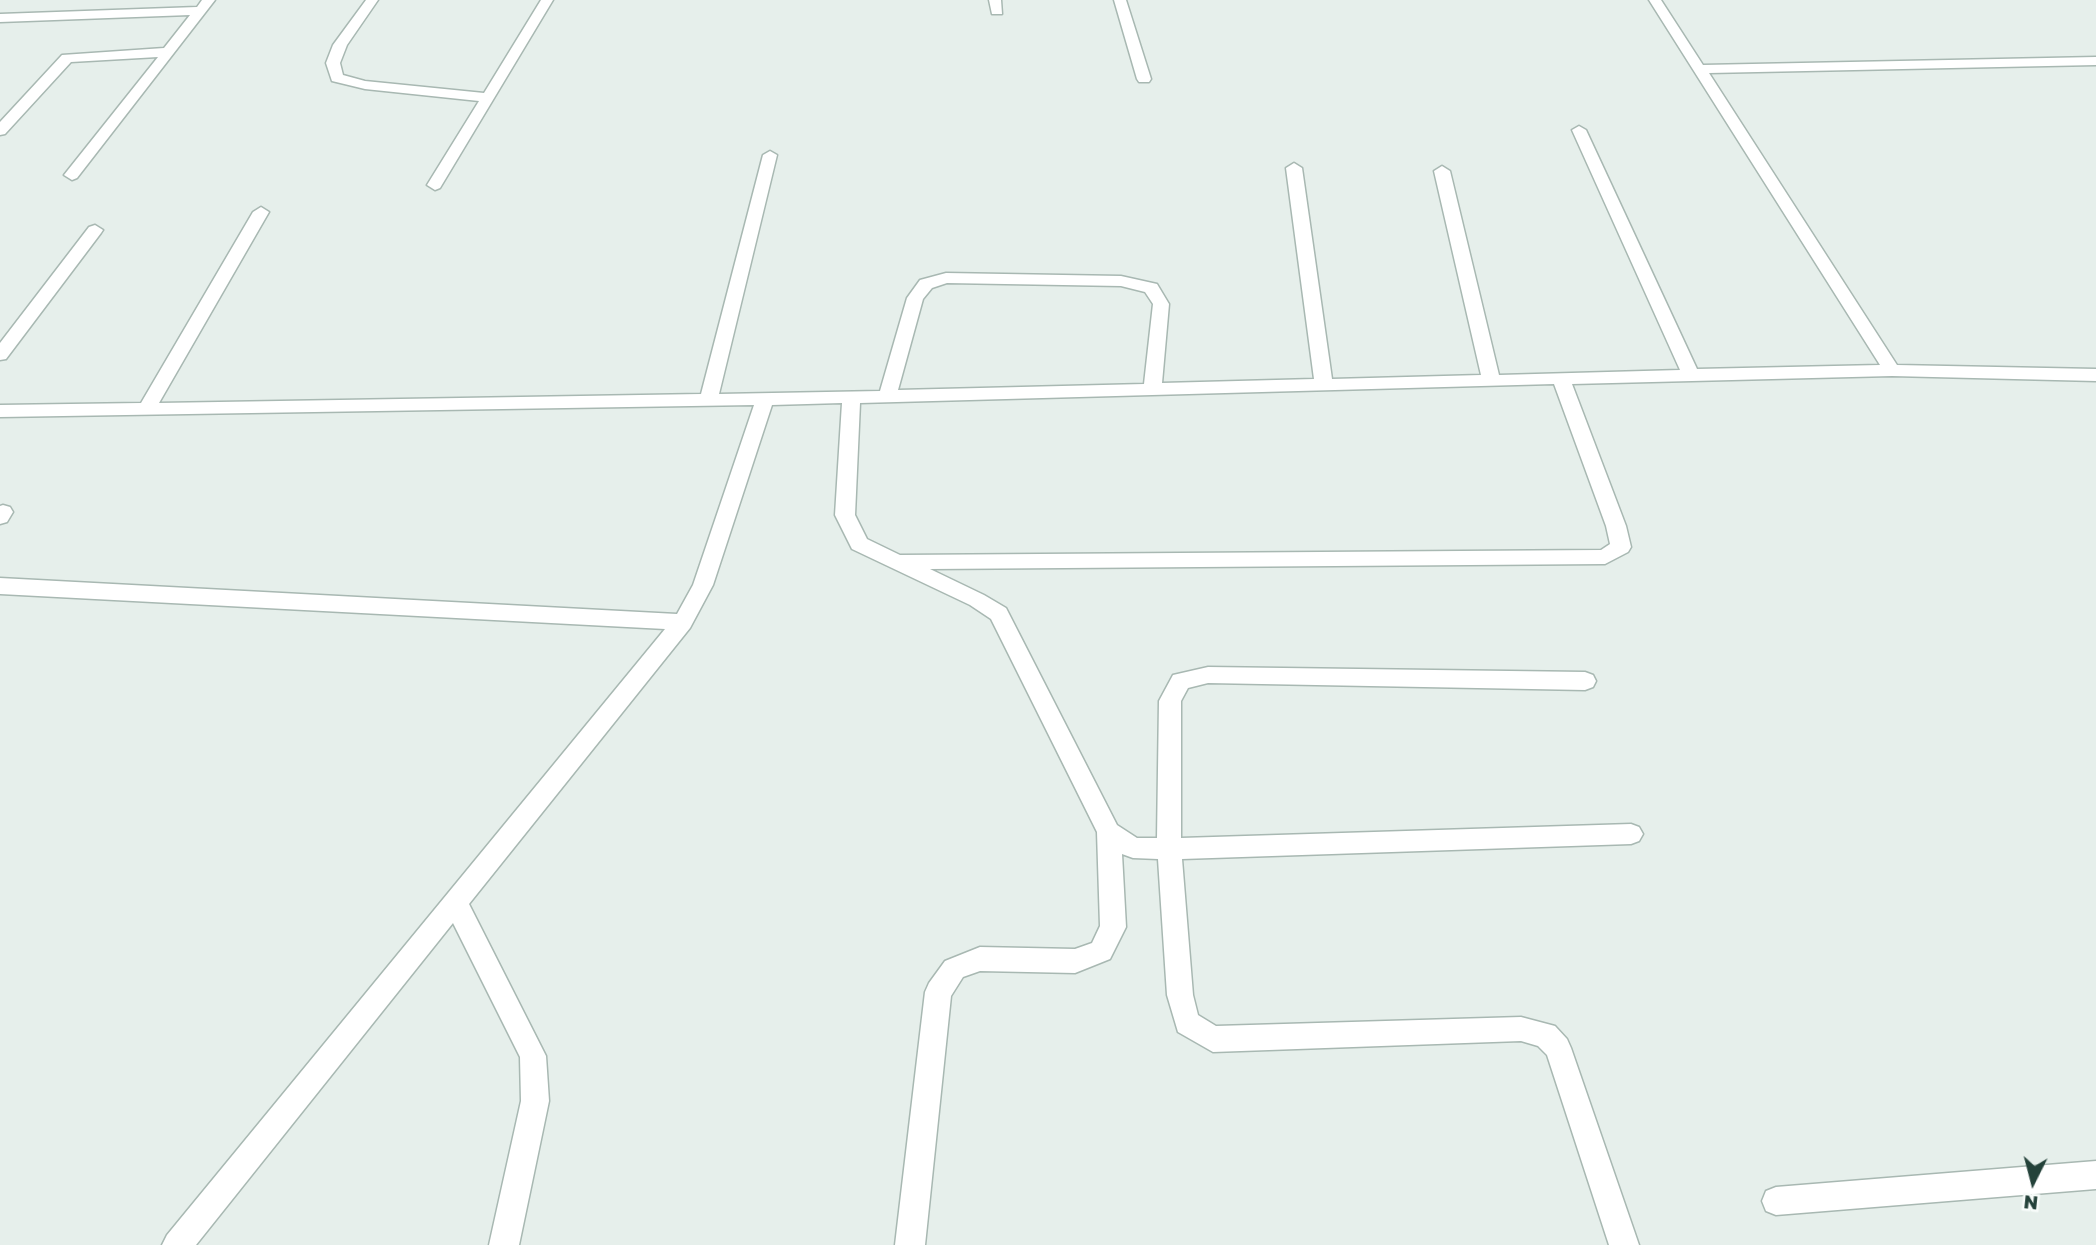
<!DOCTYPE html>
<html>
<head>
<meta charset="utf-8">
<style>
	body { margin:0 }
	#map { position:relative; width:2096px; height:1245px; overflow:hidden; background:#e6efeb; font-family:"Golos Text",sans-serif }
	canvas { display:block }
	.north { position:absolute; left:1998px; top:1147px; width:70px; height:70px; -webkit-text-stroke:5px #f7fbf9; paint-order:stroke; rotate:186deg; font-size:19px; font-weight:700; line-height:28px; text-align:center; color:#24423a }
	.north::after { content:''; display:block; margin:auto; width:24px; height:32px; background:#24423a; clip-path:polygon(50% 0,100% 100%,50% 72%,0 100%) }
</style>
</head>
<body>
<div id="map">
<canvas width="2096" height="1245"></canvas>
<div class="north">N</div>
</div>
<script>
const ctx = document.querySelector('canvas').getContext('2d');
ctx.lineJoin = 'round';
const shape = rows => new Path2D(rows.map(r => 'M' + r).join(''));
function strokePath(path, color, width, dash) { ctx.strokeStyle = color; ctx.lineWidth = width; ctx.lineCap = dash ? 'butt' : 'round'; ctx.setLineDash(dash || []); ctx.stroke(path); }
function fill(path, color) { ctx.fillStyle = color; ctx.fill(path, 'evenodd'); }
const minor = shape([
	[202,0,215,0,77,178,72,180,64,175,158,57,71,62,5,134,0,135,0,122,62,55,164,48,190,15,0,22,0,14,197,7,202,0],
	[366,0,378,0,347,45,340,63,343,75,365,81,484,93,541,0,553,0,440,188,435,190,427,185,479,101,365,89,332,81,326,63,333,45,366,0],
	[989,0,1001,0,1002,14,992,14,989,0],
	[1114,0,1126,0,1151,79,1149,82,1139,82,1137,79,1114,0],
	[1649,0,1661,0,1703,65,2096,57,2096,65,1709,73,1897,365,2096,369,2096,381,1892,376,1572,384,1626,526,1631,547,1628,552,1605,564,930,569,984,595,1006,608,1117,825,1137,838,1157,838,1159,701,1173,675,1208,667,1585,672,1593,675,1596,681,1593,687,1585,690,1208,683,1188,688,1181,701,1181,838,1631,824,1639,827,1643,834,1639,841,1631,844,1182,859,1193,995,1198,1015,1216,1026,1521,1017,1555,1026,1567,1039,1571,1048,1639,1245,1609,1245,1547,1055,1538,1046,1521,1041,1213,1052,1178,1032,1167,995,1158,859,1133,858,1122,854,1126,927,1110,959,1075,973,980,971,963,977,951,996,925,1245,895,1245,925,992,929,983,945,961,980,947,1075,949,1092,943,1100,926,1097,832,991,619,970,605,852,549,835,515,842,403,772,405,713,585,690,628,469,904,546,1056,549,1101,519,1245,489,1245,521,1101,520,1057,453,923,196,1245,162,1245,167,1235,665,629,0,594,0,578,677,614,693,585,754,405,0,417,0,405,141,403,253,212,261,207,269,212,159,403,701,394,763,155,770,151,777,155,719,394,880,391,907,298,920,280,946,273,1121,276,1157,284,1169,304,1162,383,1314,379,1286,168,1294,163,1302,168,1332,379,1481,375,1434,171,1442,166,1450,171,1499,375,1680,370,1572,130,1579,126,1586,130,1697,369,1880,365,1649,0],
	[947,283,1121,286,1145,292,1153,304,1144,384,898,390,923,299,932,288,947,283],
	[1554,384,1606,526,1610,544,1601,550,900,555,867,539,855,515,860,403,1554,384],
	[95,225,103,230,101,233,6,359,0,360,0,343,89,227,95,225],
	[3,505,10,507,13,512,7,522,0,524,0,506,3,505],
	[2096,1161,2096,1189,1776,1215,1766,1211,1762,1201,1766,1191,1776,1187,2096,1161]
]);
strokePath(minor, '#a8b8b2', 3);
fill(minor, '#fff');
</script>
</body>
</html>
